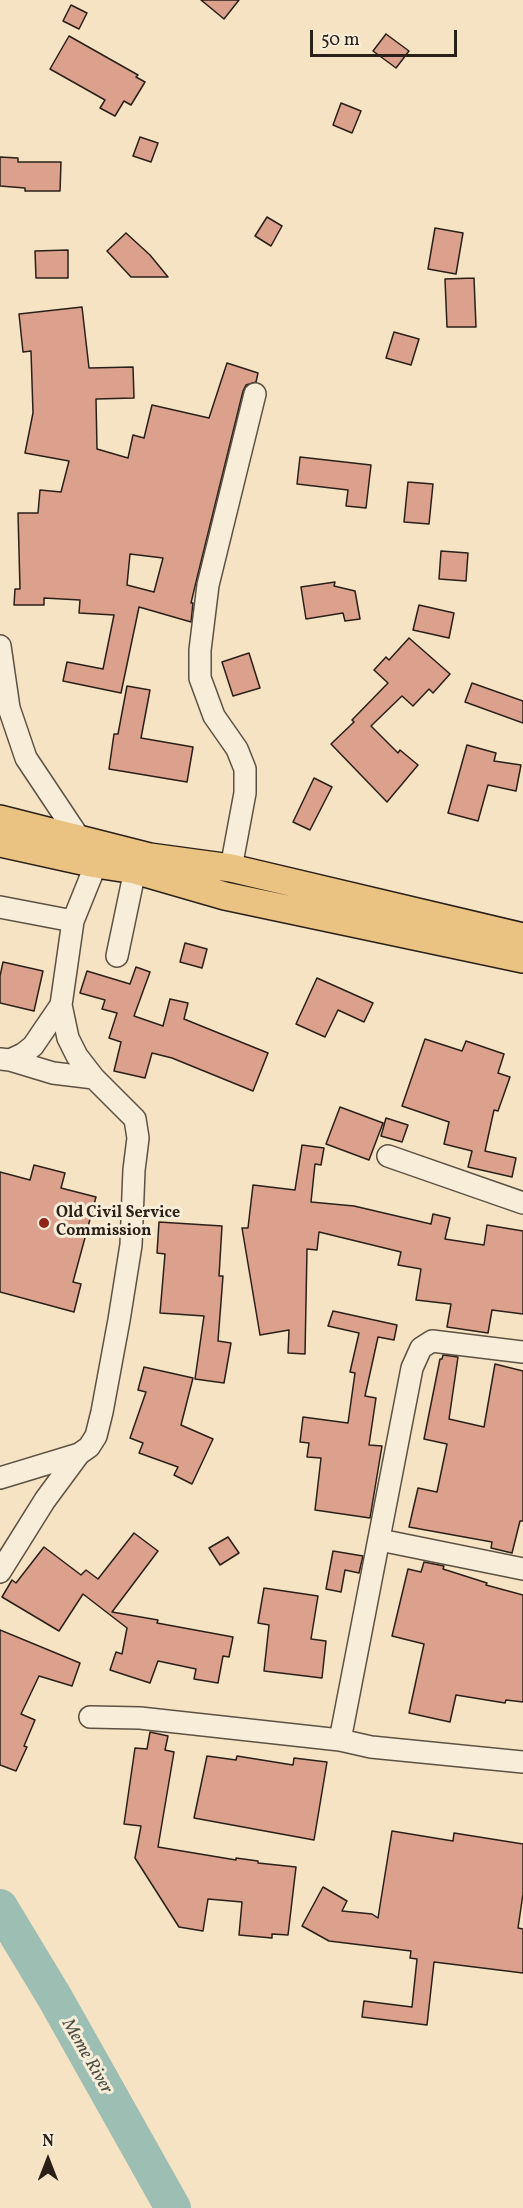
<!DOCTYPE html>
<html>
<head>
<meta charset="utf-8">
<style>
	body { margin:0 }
	#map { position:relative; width:523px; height:2208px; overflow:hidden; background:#f5e3c4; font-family:Vollkorn,serif }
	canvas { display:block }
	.north { position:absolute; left:18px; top:2130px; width:60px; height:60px; -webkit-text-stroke:4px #f8edd9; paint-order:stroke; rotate:0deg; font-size:16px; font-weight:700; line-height:24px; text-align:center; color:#2a2018 }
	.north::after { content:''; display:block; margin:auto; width:21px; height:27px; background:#2a2018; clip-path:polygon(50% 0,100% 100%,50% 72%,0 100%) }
	.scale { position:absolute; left:310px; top:30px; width:147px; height:27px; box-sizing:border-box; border:3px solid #2a2018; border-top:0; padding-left:8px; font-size:18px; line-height:21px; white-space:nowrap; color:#2a2018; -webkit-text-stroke:4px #f8edd9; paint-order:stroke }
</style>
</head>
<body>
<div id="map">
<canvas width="523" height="2208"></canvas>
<div class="north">N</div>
<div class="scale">50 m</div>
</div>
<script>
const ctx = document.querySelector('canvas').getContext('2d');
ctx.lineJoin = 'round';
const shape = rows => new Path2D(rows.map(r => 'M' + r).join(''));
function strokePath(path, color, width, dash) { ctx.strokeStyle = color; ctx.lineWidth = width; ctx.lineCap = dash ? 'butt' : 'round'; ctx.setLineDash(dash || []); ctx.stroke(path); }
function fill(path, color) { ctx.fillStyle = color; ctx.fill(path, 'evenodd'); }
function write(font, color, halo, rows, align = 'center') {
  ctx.font = font + ' Vollkorn,serif'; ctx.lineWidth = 6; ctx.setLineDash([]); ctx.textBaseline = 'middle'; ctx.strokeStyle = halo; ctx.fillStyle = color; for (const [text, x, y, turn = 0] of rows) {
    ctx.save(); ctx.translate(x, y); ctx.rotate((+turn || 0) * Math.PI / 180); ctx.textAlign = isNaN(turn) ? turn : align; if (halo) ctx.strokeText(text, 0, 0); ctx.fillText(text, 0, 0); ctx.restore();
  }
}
strokePath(shape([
	[0,1907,55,1998,173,2208]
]), '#9cbeb3', 36);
const building = shape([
	[201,0,239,0,224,19,201,0],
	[71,5,87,13,79,29,63,21,71,5],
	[386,34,409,51,396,68,373,51,386,34],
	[69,36,138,75,136,77,145,82,131,105,124,101,115,116,100,108,105,100,50,69,69,36],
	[341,103,361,111,352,133,333,125,341,103],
	[140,137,158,143,151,162,133,156,140,137],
	[0,157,18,158,18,162,61,162,60,191,25,191,25,188,0,186,0,157],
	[267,217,282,226,271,246,255,236,267,217],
	[435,228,463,233,456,274,428,269,435,228],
	[126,233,150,255,168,277,131,277,107,251,126,233],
	[68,250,68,278,36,278,35,251,68,250],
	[474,278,476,327,447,327,445,279,474,278],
	[82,307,89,368,133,367,134,398,96,399,97,449,128,458,133,435,144,438,152,405,209,418,227,363,258,373,256,382,246,385,243,391,196,582,191,603,193,603,191,622,139,607,121,693,63,681,67,662,103,669,114,615,79,613,80,600,44,598,44,605,14,605,15,589,20,589,18,513,38,513,40,490,61,492,69,461,25,453,33,413,31,351,23,352,19,314,82,307],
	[130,554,163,558,154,592,127,585,130,554],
	[394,332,419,339,411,365,386,358,394,332],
	[300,457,371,465,366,508,346,506,348,490,297,484,300,457],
	[408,482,433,484,429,524,404,522,408,482],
	[441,551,468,553,466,581,439,579,441,551],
	[335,582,334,586,355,591,360,619,345,621,343,613,306,619,301,587,335,582],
	[419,605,454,613,449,638,413,630,419,605],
	[409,638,450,674,433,693,429,689,413,706,402,696,371,726,398,753,400,750,418,765,387,802,331,744,354,722,352,720,388,683,374,670,386,657,389,660,409,638],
	[249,653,260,688,233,696,222,662,249,653],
	[472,683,523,701,523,723,465,702,472,683],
	[127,686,150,690,141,738,193,747,187,782,109,769,114,734,118,734,127,686],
	[467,745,496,753,494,761,521,765,516,791,488,785,478,821,448,813,467,745],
	[314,778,332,787,310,830,293,822,314,778],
	[185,943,207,949,202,968,180,962,185,943],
	[3,962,43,971,34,1011,0,1003,0,976,3,962],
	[136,967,150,972,134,1016,163,1026,170,999,188,1003,184,1019,268,1053,253,1091,172,1058,152,1053,145,1078,114,1071,121,1042,109,1038,117,1013,102,1009,105,1000,80,993,87,971,130,984,136,967],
	[317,978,373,1003,364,1022,338,1010,325,1037,296,1024,317,978],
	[425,1039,462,1051,466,1041,504,1054,498,1073,510,1077,498,1111,494,1110,485,1151,516,1158,512,1177,468,1167,472,1151,444,1144,449,1122,402,1106,425,1039],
	[340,1107,383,1123,369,1160,326,1144,340,1107],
	[386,1118,408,1125,402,1142,381,1136,386,1118],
	[302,1145,324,1148,321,1165,315,1164,311,1202,354,1206,431,1224,433,1214,450,1218,445,1239,484,1245,487,1225,523,1231,523,1314,492,1310,488,1333,447,1327,451,1304,416,1300,421,1269,398,1265,401,1252,319,1232,317,1250,307,1249,305,1354,288,1353,289,1330,260,1335,242,1228,248,1228,253,1185,295,1190,302,1145],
	[34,1165,65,1173,61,1188,96,1197,73,1282,81,1284,74,1312,0,1292,0,1172,30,1180,34,1165],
	[159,1222,222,1226,219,1276,223,1276,218,1341,231,1343,224,1383,195,1379,204,1316,160,1313,165,1254,157,1253,159,1222],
	[333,1311,397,1325,394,1340,378,1337,365,1396,376,1398,369,1445,382,1446,370,1518,315,1510,321,1458,307,1457,309,1443,300,1442,303,1417,348,1423,355,1373,350,1372,359,1333,328,1326,333,1311],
	[443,1355,458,1357,449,1419,484,1427,495,1364,523,1371,523,1521,520,1521,512,1553,491,1548,492,1542,409,1527,418,1488,437,1492,447,1444,424,1439,440,1359,442,1359,443,1355],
	[144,1367,193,1378,181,1425,213,1439,192,1484,174,1475,178,1467,139,1453,143,1443,130,1438,146,1392,138,1390,144,1367],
	[134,1533,158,1551,112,1612,158,1620,157,1623,233,1637,229,1657,223,1656,218,1683,194,1679,196,1669,158,1661,150,1683,110,1670,116,1652,122,1654,127,1628,83,1594,59,1631,2,1597,12,1580,16,1583,44,1547,81,1575,86,1570,98,1579,134,1533],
	[228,1537,239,1553,220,1565,209,1548,228,1537],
	[333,1551,363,1556,359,1573,345,1570,341,1592,326,1589,333,1551],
	[424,1562,444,1566,443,1569,487,1583,486,1585,523,1595,523,1702,506,1700,505,1703,456,1695,450,1722,409,1713,424,1644,392,1636,408,1569,421,1572,424,1562],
	[264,1588,318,1596,311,1639,326,1641,322,1678,264,1671,269,1625,258,1623,264,1588],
	[0,1630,80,1663,72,1686,39,1676,21,1714,35,1720,24,1746,27,1747,16,1771,0,1765,0,1630],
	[150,1732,168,1736,165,1750,174,1752,158,1847,236,1860,236,1858,258,1861,258,1863,296,1867,288,1935,272,1934,272,1938,239,1935,242,1902,208,1899,203,1931,179,1927,135,1858,141,1826,124,1824,135,1748,147,1749,150,1732],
	[207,1756,236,1760,237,1756,293,1765,294,1758,327,1762,314,1840,194,1818,207,1756],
	[392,1831,453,1841,454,1833,523,1844,523,1894,518,1928,523,1929,523,1973,434,1962,427,2025,362,2017,364,2001,412,2007,417,1959,410,1958,411,1951,329,1941,302,1926,323,1887,347,1901,342,1911,372,1914,378,1918,392,1831]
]);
fill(building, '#dba18d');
strokePath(building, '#2a2018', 1.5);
const minor = shape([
	[0,646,9,708,26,758,80,839],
	[231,868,245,793,245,769,237,749,214,716,200,678,200,650,208,585,255,394],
	[0,907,73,921],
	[117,956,135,870],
	[0,1059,10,1060,23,1054,33,1046,61,1005],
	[10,1060,53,1073,94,1078],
	[388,1156,523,1203],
	[523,1352,432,1341,421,1348,412,1368,340,1740,371,1747,523,1762],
	[0,1478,79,1454,89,1447,96,1436,102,1412,119,1320,131,1245,134,1170,138,1138,135,1119,94,1078,77,1056,68,1038,61,1005,73,921,96,864],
	[380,1540,523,1569],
	[0,1572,45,1500,79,1454],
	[90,1717,140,1718,340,1740]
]);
const major = shape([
	[0,819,150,857,231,868,523,937],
	[0,843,96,864,135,870,225,896,523,959]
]);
strokePath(minor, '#5d5143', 24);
strokePath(major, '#2a2018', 30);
strokePath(minor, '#f8edd9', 21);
strokePath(major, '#eac282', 27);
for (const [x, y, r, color] of [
	[44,1223,6,"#8f2418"]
]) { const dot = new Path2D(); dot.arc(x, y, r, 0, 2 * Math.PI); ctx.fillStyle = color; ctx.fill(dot); strokePath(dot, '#f8edd9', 2); }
write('bold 16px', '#2a2018', '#f8edd9', [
	["Old Civil Service",56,1214],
	["Commission",56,1232]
], 'left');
write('italic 18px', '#4c4f46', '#f8edd9', [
	["Meme River",86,2057,60]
]);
</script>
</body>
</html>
